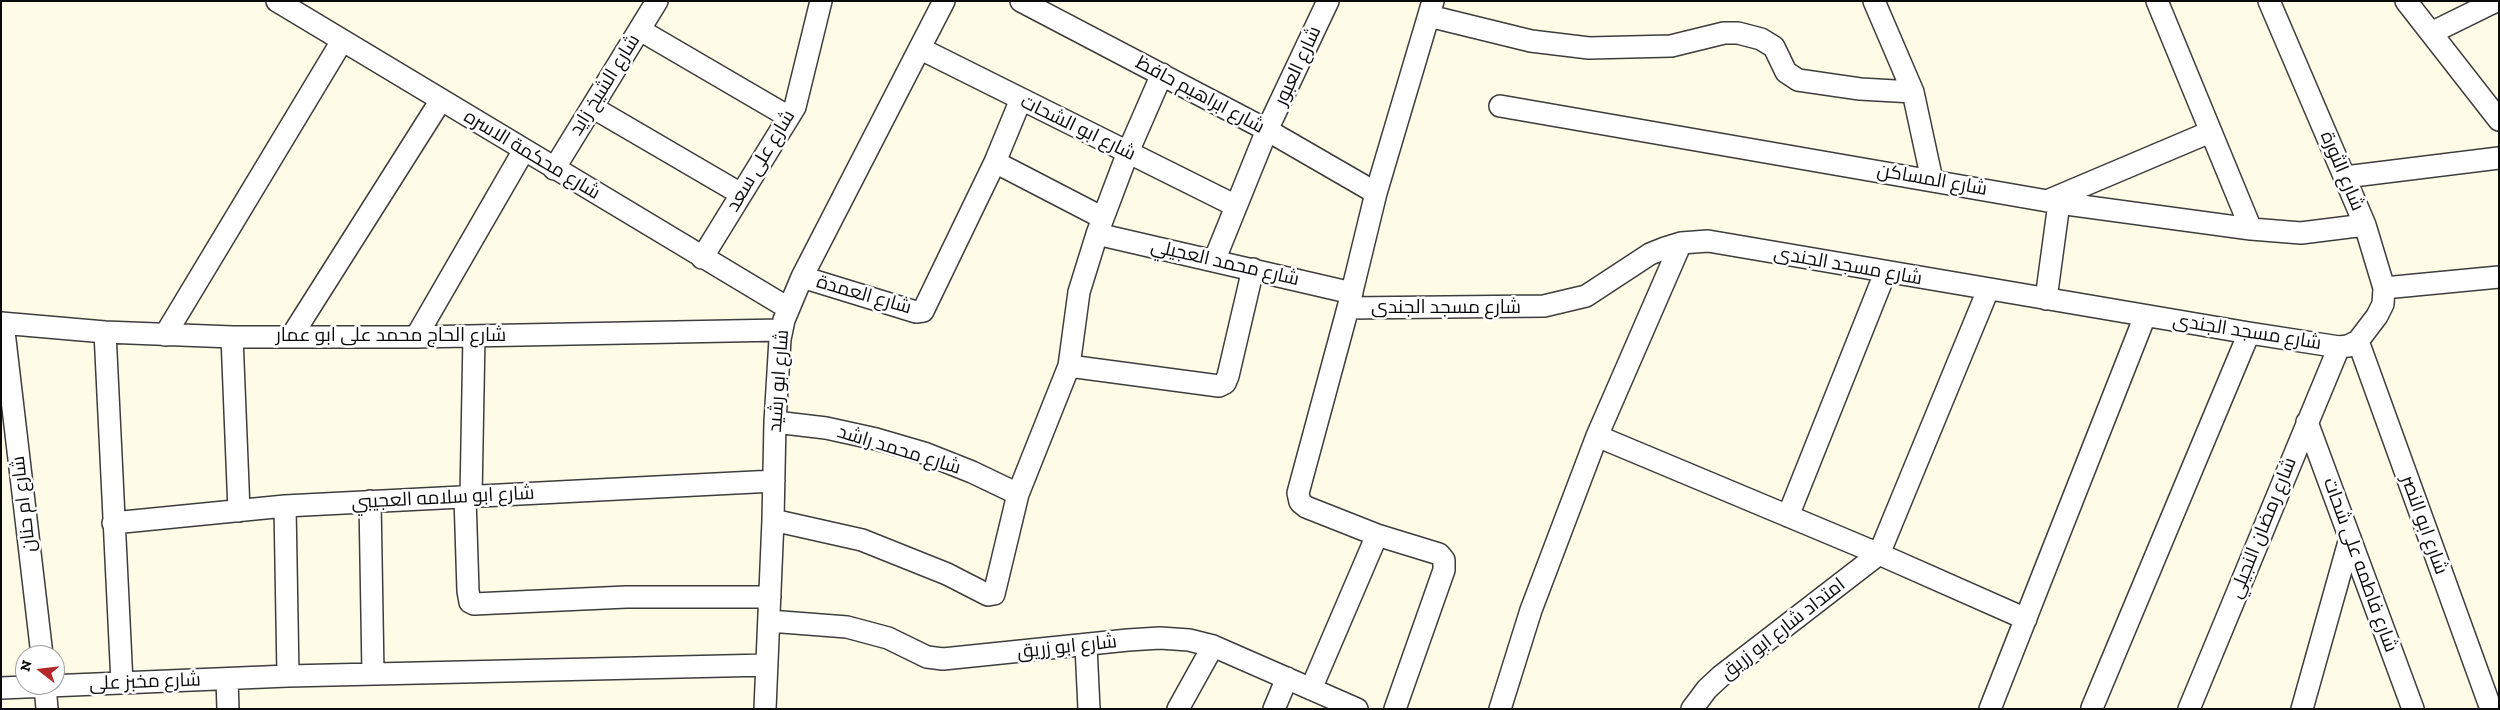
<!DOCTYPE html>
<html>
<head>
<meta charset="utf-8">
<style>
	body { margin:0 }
	#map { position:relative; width:2500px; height:710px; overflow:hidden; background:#fefbe7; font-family:"Zilla Slab",serif }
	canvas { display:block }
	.frame { position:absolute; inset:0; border:2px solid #0a0a0a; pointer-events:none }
	.north { position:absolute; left:15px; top:645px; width:50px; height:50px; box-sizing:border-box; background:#fff; border:1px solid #9d9d9d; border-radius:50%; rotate:286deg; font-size:14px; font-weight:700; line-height:20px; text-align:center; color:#0a0a0a }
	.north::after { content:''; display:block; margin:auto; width:18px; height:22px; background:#b52728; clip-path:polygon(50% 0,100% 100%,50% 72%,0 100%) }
</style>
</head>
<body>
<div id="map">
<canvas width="2500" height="710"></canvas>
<div class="frame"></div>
<div class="north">N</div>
</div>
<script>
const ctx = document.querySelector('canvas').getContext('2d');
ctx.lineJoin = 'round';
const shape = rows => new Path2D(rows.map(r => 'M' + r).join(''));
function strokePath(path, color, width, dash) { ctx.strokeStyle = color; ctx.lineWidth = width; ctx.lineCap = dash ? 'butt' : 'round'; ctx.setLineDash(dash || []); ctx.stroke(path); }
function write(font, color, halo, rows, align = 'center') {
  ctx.font = font + ' "Zilla Slab",Cairo,serif'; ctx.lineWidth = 5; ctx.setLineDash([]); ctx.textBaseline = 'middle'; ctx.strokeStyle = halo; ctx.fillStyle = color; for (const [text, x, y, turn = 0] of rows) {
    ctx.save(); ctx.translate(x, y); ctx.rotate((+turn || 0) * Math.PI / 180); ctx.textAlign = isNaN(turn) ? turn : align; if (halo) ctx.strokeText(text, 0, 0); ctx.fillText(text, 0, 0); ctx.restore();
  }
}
const street = shape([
	[277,1,788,308],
	[1021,1,1267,130,1376,193],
	[1874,1,1913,92,1932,180],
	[2157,1,2251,229],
	[2406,1,2499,120],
	[1429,16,1531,41,1589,48,1671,46,1724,33,1738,33,1761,39,1774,47,1786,72,1798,80,1860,89,1913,92],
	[640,30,789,117],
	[2431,33,2496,1],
	[921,49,1236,206],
	[1500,106,2059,203,2251,229,2301,233,2365,225],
	[592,107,741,194],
	[995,162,1103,218],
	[554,169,657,1],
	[2345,177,2499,158],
	[2047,201,2210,132],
	[1097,234,1352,293],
	[702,258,795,107,821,1],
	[1214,261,1267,130,1328,1],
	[802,277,916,312,923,311,995,162,1021,99],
	[2384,288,2499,277],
	[2046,299,2059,203],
	[1348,308,1544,306,1586,296,1650,254,1665,248,1681,243,1708,241,2249,333,2339,347,2348,346,2358,341,2377,316,2383,304,2384,288,2365,225,2269,1],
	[1,323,105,332,232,337,416,337,781,330],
	[3,323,42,655],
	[105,332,122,683],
	[165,335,342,41],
	[232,337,239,511],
	[291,337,441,100],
	[416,337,524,150],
	[2358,341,2491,709],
	[1069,366,1219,386,1225,383,1228,376,1253,269],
	[775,422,826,428,876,439,924,453,972,472,1018,494],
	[2307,422,2413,709],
	[1597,436,1879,554,2026,619],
	[465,497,468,591,470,602,474,604,626,597,770,597],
	[471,497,474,336],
	[370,501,373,674],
	[285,506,288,676],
	[1788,516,1885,273],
	[773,520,862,540,947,574,988,595,994,594,1018,494,1069,366,1079,292,1097,234,1128,152,1162,74],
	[113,523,285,506,774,481],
	[769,621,847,627,888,638,927,657,943,659,1128,640,1160,638,1189,640,1213,646,1357,709],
	[1086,646,1089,709],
	[227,679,228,709],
	[45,685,47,709],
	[1,688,288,676,767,665],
	[1311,689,1377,535],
	[2092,708,2249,333],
	[765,709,773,520,775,422,780,339,784,320,802,277,944,1],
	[1178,709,1213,646],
	[1274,709,1287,678],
	[1395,709,1444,570,1444,560,1439,554,1377,535,1306,507,1300,502,1298,493,1348,308,1376,193,1433,1],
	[1500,709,1531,610,1597,436,1681,243],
	[1692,709,1707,689,1721,676,1879,554,1988,290],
	[1990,709,2145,316],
	[2189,709,2339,347],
	[2302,709,2350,538]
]);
strokePath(street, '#3d3d3d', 24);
strokePath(street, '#fff', 21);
write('19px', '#0a0a0a', '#fff', [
	["شارع العبور",1298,66,-65],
	["شارع الشيخ زايد",605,85,-58],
	["شارع ابراهيم حافظ",1200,95,28],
	["شارع ابو الشحات",1078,128,26],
	["شارع محكمة الاسره",532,155,31],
	["شارع على سعد",761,161,-59],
	["شارع الثورة",2342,171,67],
	["شارع المساكن",1932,180,10],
	["شارع محمد العجيلي",1225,263,13],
	["شارع مسجد الجندى",1848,266,10],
	["شارع العمدة",864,295,16],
	["شارع مسجد الجندى",1446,308],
	["شارع مسجد الجندى",2247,332,9],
	["شارع الحاج محمد على ابو عمار",391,336],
	["شارع ابو رشيد",779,381,-86],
	["شارع محمد راشد",899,450,17],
	["شارع ابو سلامه العجيبي",443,498,-3],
	["شارع ام حنان",24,504,-97],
	["شارع ابو النصر",2424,525,70],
	["شارع رمضان النجيلي",2263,528,-68],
	["شارع فاطمه على شحات",2360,565,70],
	["امتداد شارع ابو زريق",1783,629,-38],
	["شارع ابو زريق",1067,647,-6],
	["شارع مخبز على",145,682,-2]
]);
</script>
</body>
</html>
